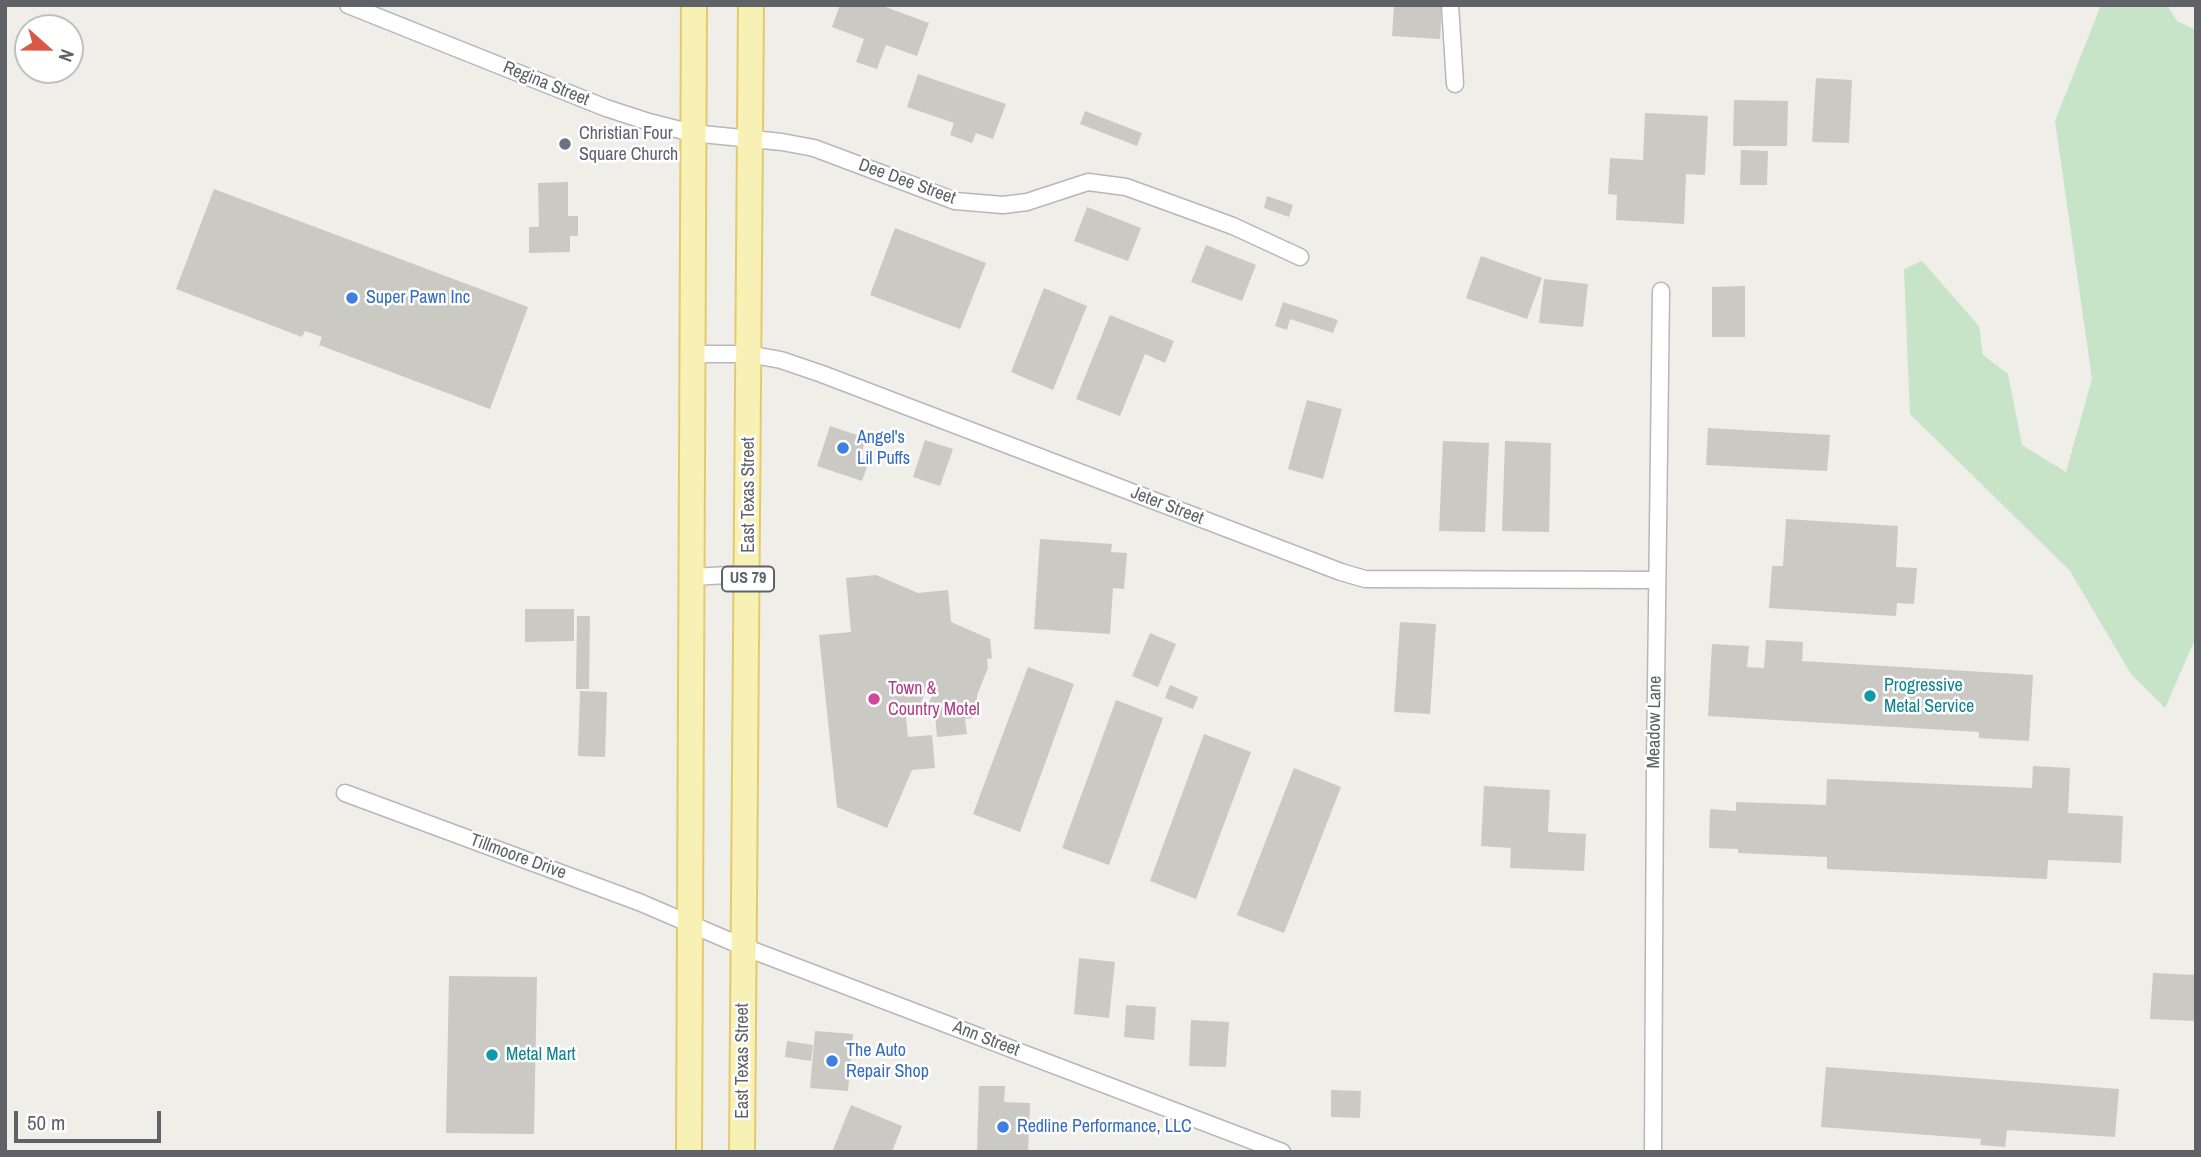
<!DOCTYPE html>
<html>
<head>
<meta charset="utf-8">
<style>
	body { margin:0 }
	#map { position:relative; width:2201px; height:1157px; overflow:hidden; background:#efeee8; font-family:"Archivo Narrow",sans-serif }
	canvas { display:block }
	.frame { position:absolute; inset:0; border:7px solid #5f6266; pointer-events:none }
	.north { position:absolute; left:14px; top:14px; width:70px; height:70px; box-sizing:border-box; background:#fff; border:2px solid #bfc0c2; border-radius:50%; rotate:111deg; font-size:19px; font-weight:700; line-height:28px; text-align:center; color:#5f6266 }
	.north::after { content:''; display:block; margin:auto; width:24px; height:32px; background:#d85a45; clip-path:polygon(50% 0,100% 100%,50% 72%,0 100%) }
	.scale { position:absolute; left:14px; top:1111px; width:147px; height:32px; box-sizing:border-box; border:4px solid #5f6266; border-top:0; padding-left:9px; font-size:21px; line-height:24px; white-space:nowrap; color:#5f6266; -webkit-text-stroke:5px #fff; paint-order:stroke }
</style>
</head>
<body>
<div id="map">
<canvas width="2201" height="1157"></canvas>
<div class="frame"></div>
<div class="north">N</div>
<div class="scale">50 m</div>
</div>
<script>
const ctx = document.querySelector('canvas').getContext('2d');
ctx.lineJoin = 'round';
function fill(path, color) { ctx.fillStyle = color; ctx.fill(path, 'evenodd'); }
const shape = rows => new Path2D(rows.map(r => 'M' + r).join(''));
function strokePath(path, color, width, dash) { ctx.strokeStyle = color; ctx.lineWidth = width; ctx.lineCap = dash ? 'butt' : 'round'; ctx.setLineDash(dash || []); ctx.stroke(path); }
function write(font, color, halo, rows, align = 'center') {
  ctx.font = font + ' "Archivo Narrow",sans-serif'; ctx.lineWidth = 5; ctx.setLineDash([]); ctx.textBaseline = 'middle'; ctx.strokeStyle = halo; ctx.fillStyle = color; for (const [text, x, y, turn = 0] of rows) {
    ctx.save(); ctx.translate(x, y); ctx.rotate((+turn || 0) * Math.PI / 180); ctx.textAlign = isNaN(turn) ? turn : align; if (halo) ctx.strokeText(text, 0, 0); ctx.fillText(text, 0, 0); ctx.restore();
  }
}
fill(shape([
	[2101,5,2167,5,2177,21,2196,30,2196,637,2165,708,2131,674,2070,571,1910,414,1904,269,1922,261,1979,326,1983,355,2008,374,2022,445,2066,472,2092,379,2055,121]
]), '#c7e4c9');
fill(shape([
	[840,5,880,5,929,23,917,56,886,45,877,69,856,62,864,39,832,27],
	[1394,5,1442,5,1440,39,1392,36],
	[918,74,1006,104,993,139,976,133,972,143,950,135,954,123,907,107],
	[1816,78,1852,80,1849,143,1812,142],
	[1734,100,1788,101,1787,146,1733,146],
	[1085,111,1142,133,1137,146,1080,124],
	[1645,113,1708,116,1705,175,1686,174,1684,224,1616,220,1617,195,1608,194,1610,158,1643,160],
	[1741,150,1768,151,1767,185,1740,185],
	[568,182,568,216,578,216,578,236,570,236,570,252,529,253,529,227,539,227,538,183],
	[214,189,528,307,490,409,319,345,322,337,305,331,302,337,176,289],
	[1267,196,1293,205,1289,217,1264,208],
	[1087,207,1141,228,1128,261,1074,241],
	[895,228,986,263,960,329,870,295],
	[1206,245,1256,265,1242,301,1191,282],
	[1481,256,1542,278,1527,319,1466,298],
	[1544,279,1588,284,1583,327,1539,323],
	[1745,286,1745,337,1712,337,1712,287],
	[1044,288,1087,306,1053,390,1011,372],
	[1283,302,1338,320,1333,333,1290,319,1287,330,1275,326],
	[1110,315,1174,341,1165,363,1145,354,1120,416,1076,399],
	[1307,400,1342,409,1323,479,1288,469],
	[830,426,866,438,860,458,869,461,862,481,817,466],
	[1708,428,1830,435,1827,471,1706,465],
	[925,440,953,449,940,486,913,477],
	[1443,441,1489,443,1485,532,1439,531],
	[1505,441,1551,443,1549,532,1502,531],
	[1786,519,1898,526,1896,567,1917,568,1914,604,1897,603,1896,616,1769,608,1772,566,1783,566],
	[1040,539,1112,544,1111,552,1127,553,1124,589,1113,588,1110,634,1034,629],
	[876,575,918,593,948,590,951,622,990,639,992,658,987,659,988,668,977,695,977,703,971,703,972,718,965,719,967,734,937,737,935,714,926,710,933,693,926,690,921,703,911,704,906,717,908,737,932,735,935,768,912,770,887,828,837,807,819,635,851,632,846,578],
	[525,609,574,609,574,641,525,642],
	[577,616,590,616,589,689,576,689],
	[1400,622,1436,624,1430,714,1394,712],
	[1150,633,1176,644,1158,687,1132,676],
	[1766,640,1803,642,1802,661,2033,675,2029,741,1979,738,1979,732,1708,716,1712,644,1749,646,1747,667,1764,668],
	[1028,667,1074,684,1020,832,973,814],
	[1170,685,1198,697,1193,709,1165,698],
	[580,691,607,692,605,757,578,756],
	[1116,700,1163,718,1109,865,1062,848],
	[1204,734,1251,752,1196,899,1150,881],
	[2033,766,2070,768,2068,813,2123,816,2121,863,2048,860,2047,879,1827,869,1827,857,1738,853,1738,849,1709,848,1710,809,1736,811,1736,802,1826,805,1827,779,2032,788],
	[1294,768,1341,787,1284,933,1237,915],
	[1484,786,1550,790,1548,832,1586,834,1584,871,1510,868,1511,848,1481,846],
	[1079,958,1115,962,1109,1018,1074,1014],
	[2153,973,2196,975,2196,1021,2150,1019],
	[449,976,537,977,534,1134,446,1133],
	[1126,1005,1156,1007,1154,1040,1124,1037],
	[1191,1020,1229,1022,1226,1067,1189,1066],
	[815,1031,853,1034,848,1091,810,1088],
	[787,1041,813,1045,811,1061,785,1057],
	[1826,1067,2119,1089,2115,1137,2007,1130,2005,1147,1980,1145,1981,1139,1821,1127],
	[979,1086,1005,1086,1004,1102,1030,1103,1028,1152,977,1152],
	[1331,1090,1361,1091,1360,1118,1331,1117],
	[851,1105,902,1126,892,1152,832,1152]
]), '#cbc9c4');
const street = shape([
	[348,5,606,108,649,122,692,133,782,142,814,148,955,201,1003,205,1027,202,1088,182,1126,187,1233,226,1300,257],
	[1450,5,1455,84],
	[692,354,748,354,781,360,822,374,1341,572,1365,579,1657,580],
	[691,577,748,574],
	[345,793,639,902,744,947,1282,1152],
	[1653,1152,1655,767,1661,291]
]);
const primary = shape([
	[689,1152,694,5],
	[742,1152,751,5]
]);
strokePath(street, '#b5b7bb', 19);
strokePath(primary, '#e4ca6d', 28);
strokePath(street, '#fff', 16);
strokePath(primary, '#f7f1b5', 24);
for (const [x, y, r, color] of [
	[565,144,7,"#6b7280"],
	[352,298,7,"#3f7fe0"],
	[843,448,7,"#3f7fe0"],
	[1870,696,7,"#0f9aa8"],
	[874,699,7,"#d1479c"],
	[492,1055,7,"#0f9aa8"],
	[832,1061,7,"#3f7fe0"],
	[1003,1127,7,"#3f7fe0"]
]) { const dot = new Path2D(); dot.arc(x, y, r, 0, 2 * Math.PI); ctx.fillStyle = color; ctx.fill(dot); strokePath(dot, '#fff', 2.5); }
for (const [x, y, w] of [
	[748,579,52]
]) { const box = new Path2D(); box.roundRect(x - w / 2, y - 12.5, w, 25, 5); ctx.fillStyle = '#fff'; ctx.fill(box); strokePath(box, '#5f6266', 2); }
write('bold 16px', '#5f6266', null, [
	["US 79",748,579]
]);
write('18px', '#5f6266', '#fff', [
	["Regina Street",546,84,22],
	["Dee Dee Street",907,182,20],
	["East Texas Street",749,495,-90],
	["Jeter Street",1167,506,21],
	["Meadow Lane",1655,722,-89],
	["Tillmoore Drive",518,857,20],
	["Ann Street",986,1039,21],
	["East Texas Street",743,1061,-90]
]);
write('18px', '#5b616d', '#fff', [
	["Christian Four",579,134],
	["Square Church",579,155]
], 'left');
write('18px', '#366cbe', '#fff', [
	["Super Pawn Inc",366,298],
	["Angel's",857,438],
	["Lil Puffs",857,459],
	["The Auto",846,1051],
	["Repair Shop",846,1072],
	["Redline Performance, LLC",1017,1127]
], 'left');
write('18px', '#0d838f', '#fff', [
	["Progressive",1884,686],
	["Metal Service",1884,707],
	["Metal Mart",506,1055]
], 'left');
write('18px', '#b23c85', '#fff', [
	["Town &",888,689],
	["Country Motel",888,710]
], 'left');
</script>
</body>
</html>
